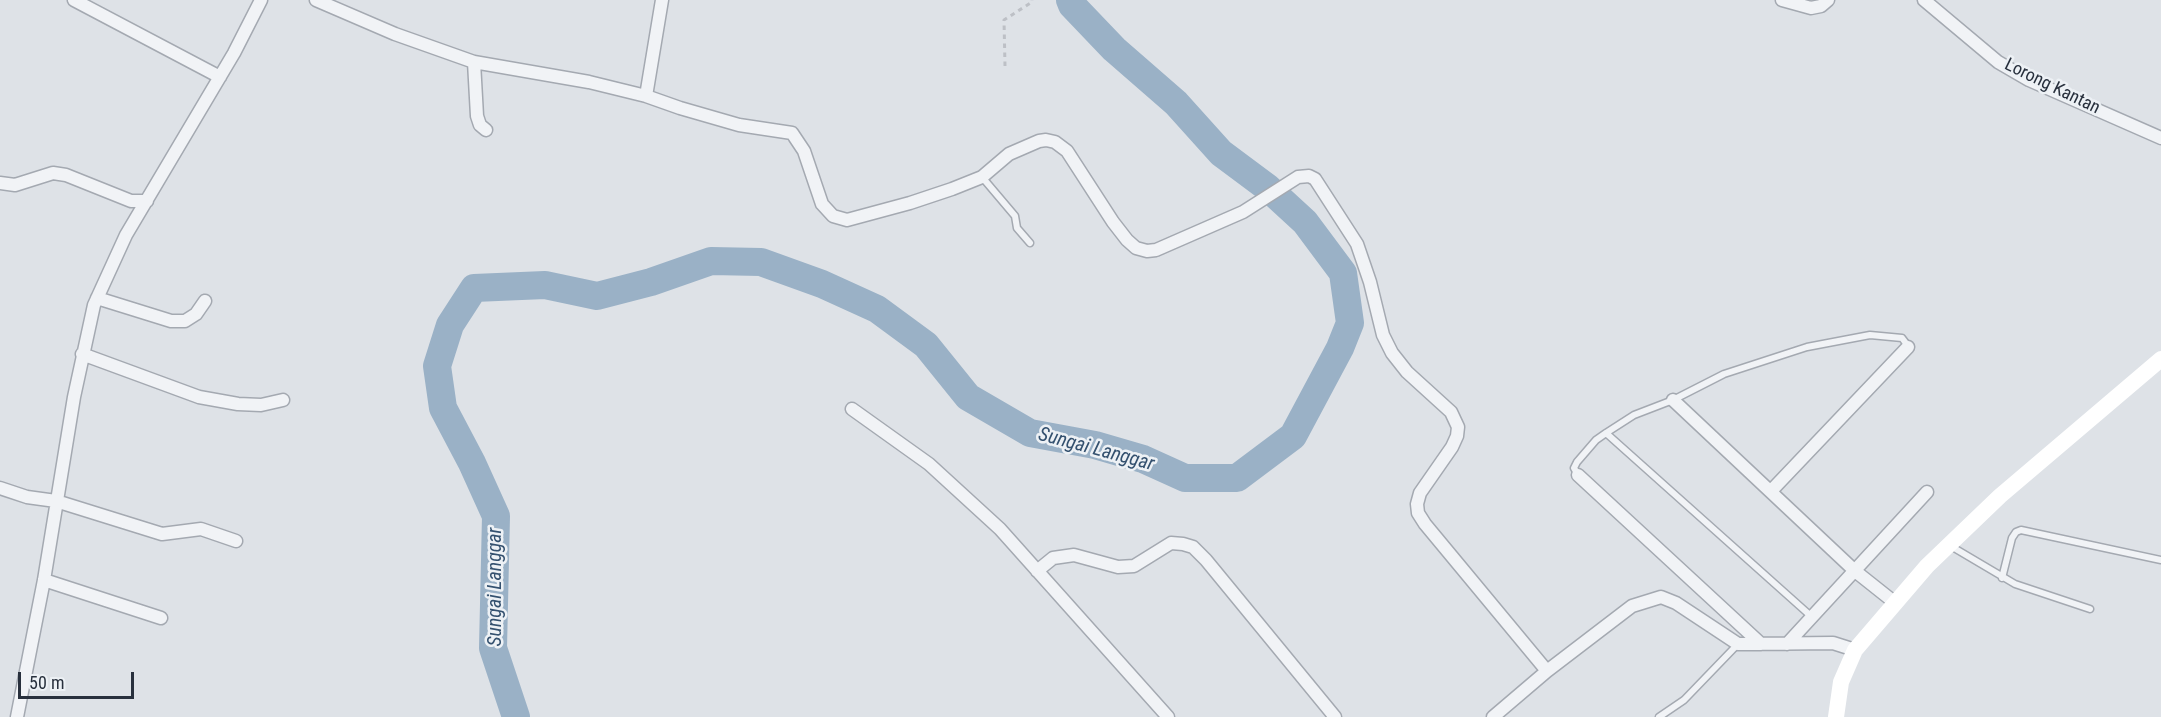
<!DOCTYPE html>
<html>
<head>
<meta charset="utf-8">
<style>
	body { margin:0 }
	#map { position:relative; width:2161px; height:717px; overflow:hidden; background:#dee2e7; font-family:"Roboto Condensed",sans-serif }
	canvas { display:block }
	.scale { position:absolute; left:18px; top:672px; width:116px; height:27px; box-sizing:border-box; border:3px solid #28303d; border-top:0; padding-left:8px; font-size:18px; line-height:21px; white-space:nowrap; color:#28303d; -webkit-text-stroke:4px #edf1f5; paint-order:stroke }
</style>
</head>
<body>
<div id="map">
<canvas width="2161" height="717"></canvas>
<div class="scale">50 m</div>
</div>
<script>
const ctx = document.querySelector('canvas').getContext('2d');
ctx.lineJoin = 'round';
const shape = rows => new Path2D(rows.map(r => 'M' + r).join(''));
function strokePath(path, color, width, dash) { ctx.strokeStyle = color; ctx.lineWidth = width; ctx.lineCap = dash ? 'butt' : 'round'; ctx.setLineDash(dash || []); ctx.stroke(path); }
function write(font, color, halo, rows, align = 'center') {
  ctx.font = font + ' "Roboto Condensed",sans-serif'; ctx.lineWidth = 5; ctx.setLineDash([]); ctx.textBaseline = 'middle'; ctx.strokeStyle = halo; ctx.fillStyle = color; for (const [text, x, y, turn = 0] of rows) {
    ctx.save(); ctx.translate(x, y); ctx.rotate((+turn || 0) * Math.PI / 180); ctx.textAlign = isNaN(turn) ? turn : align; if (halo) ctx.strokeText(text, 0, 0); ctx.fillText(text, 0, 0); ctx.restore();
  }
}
strokePath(shape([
	[516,717,493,648,496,516,472,463,443,408,437,366,450,325,474,288,545,285,597,296,651,282,711,261,761,262,822,284,877,309,926,345,968,397,1030,433,1095,445,1143,459,1185,478,1237,478,1293,436,1340,348,1350,323,1343,273,1305,222,1268,188,1221,153,1176,103,1114,49,1072,5,1070,0]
]), '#9ab1c6', 28);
const service = shape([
	[982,177,1015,216,1017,228,1030,243],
	[1606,433,1812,617],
	[1578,475,1574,468,1577,462,1596,440,1606,433,1634,415,1673,400,1724,374,1807,347,1870,335,1902,338,1908,346],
	[1949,545,2015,584,2090,609],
	[2002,578,2012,538,2016,532,2021,530,2161,560],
	[1659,717,1684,700,1738,644]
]);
const minor = shape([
	[74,0,220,77],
	[316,0,395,34,474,62,589,82,646,96,680,108,739,125,792,133,804,151,822,204,833,216,847,220,910,203,952,189,982,177,1009,154,1039,141,1046,140,1055,142,1067,151,1113,222,1127,240,1136,248,1147,251,1156,250,1243,212,1298,177,1309,176,1315,179,1357,244,1370,282,1383,335,1392,353,1407,372,1451,412,1458,427,1457,436,1452,447,1420,493,1417,504,1418,513,1425,524,1547,671],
	[1782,0,1811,8,1821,6,1828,0],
	[1924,0,1998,62,2029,80,2161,138],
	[474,62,477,116,480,125,486,130],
	[646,96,662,0],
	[0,183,15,185,53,173,66,175,131,201,147,201],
	[97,298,171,321,185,321,196,314,205,301],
	[82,354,199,397,238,404,261,405,283,400],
	[1673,400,1855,571,1894,602],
	[852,409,929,464,1000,529,1168,717],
	[1578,475,1761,644],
	[0,488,27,497,56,501,162,534,201,529,236,541],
	[1771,491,1908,347],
	[1037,571,1053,558,1074,555,1118,567,1134,566,1171,543,1183,544,1193,547,1206,560,1335,717],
	[44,580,161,618],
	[1787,644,1927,492],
	[17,717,44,580,74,397,94,305,126,235,234,53,261,0],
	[1493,717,1547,671,1632,606,1661,597,1676,603,1738,644,1833,643,1855,650]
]);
strokePath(service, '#a4a9b1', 9);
strokePath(minor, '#a4a9b1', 15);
strokePath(shape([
	[1005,66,1004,20,1032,2,1032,0]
]), '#bdc0c6', 3, [4.5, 4.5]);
strokePath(service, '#f1f3f6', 6);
strokePath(minor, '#f1f3f6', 12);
strokePath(shape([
	[1836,717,1841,682,1855,650,1927,566,2000,496,2161,359]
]), '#fff', 16);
write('18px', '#28303d', '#edf1f5', [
	["Lorong Kantan",2052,87,26]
]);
write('italic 20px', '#34516f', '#edf1f5', [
	["Sungai Langgar",1096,450,15],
	["Sungai Langgar",496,587,-90]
]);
</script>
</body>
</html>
